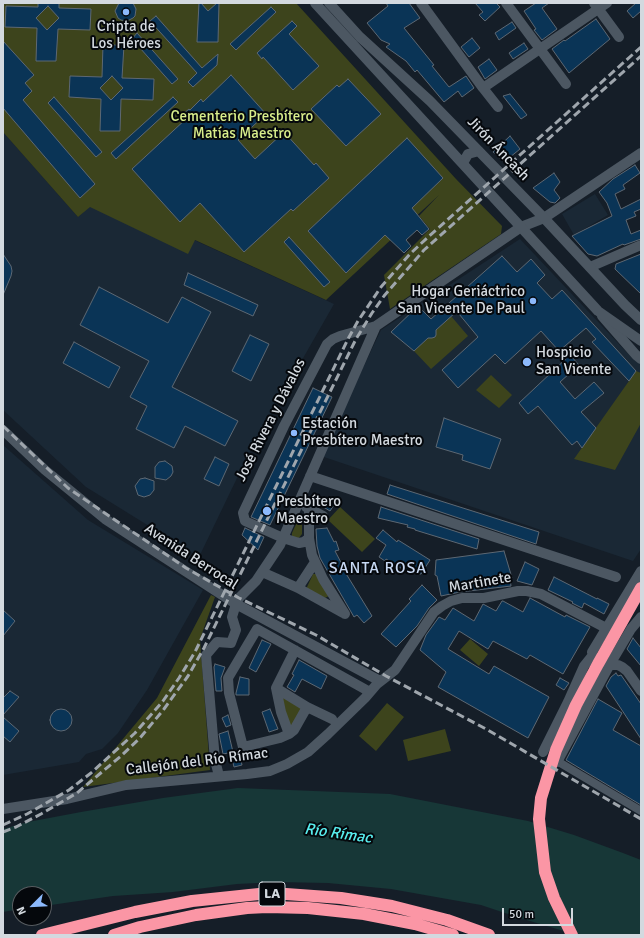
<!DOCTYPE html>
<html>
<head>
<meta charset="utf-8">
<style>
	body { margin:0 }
	#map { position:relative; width:644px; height:938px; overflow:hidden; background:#151e28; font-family:Signika,sans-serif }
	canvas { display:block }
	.frame { position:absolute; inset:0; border:4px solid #d3d9df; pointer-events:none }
	.north { position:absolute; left:12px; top:886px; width:40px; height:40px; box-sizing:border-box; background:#05080c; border:1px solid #575c60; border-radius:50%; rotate:246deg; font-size:11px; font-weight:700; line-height:16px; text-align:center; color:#d3d9df }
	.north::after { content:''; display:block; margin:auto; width:14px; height:18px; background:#8cb9fc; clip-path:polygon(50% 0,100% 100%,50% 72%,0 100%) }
	.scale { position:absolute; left:502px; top:908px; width:71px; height:18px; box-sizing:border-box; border:2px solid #d3d9df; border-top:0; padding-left:5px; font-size:12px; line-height:14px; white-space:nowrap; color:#d3d9df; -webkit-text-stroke:3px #05080c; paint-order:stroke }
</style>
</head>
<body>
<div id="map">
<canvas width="644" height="938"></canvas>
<div class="frame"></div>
<div class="north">N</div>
<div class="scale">50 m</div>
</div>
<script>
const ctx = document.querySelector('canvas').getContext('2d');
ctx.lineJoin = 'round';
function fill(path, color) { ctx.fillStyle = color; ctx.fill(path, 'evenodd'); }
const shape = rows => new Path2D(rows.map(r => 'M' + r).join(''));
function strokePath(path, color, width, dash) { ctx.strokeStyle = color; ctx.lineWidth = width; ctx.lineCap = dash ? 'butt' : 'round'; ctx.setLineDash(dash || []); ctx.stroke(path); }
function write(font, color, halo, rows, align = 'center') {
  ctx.font = font + ' Signika,sans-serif'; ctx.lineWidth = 4; ctx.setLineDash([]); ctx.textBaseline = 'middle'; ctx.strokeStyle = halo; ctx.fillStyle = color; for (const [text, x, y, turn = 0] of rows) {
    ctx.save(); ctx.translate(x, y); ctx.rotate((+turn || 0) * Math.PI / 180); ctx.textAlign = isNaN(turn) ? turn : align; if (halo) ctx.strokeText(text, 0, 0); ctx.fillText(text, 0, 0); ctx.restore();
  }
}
fill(shape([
	[3,132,78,217,90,206,188,253,194,240,334,304,250,451,199,557,86,487,3,410],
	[595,194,608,215,574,235,562,214],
	[520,239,634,360,641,364,641,549,633,561,321,456,381,330],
	[3,445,88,520,203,590,147,690,118,733,102,749,86,754,79,762,3,775]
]), '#1a2835');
fill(shape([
	[3,3,296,3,456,179,502,226,501,234,390,309,384,275,430,229,419,216,439,195,326,300,195,240,188,254,90,207,78,217,3,132],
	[451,316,468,336,431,369,414,351],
	[636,371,641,373,641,423,615,470,574,459],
	[491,375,512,395,499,408,476,390],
	[340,507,375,539,362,552,328,520],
	[300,519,302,522,302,534,298,539,292,536,292,533,298,520],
	[313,574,317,574,329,596,325,598,307,589,307,587],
	[211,595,215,597,200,639,210,770,83,787,157,698],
	[470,639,488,654,479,666,460,650],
	[276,688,307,707,289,734],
	[387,703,404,717,376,751,359,736],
	[445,729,451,751,408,761,403,740]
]), '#3d441c');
fill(shape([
	[238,788,390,794,528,821,574,835,623,853,641,860,641,935,577,935,520,918,481,905,391,889,328,883,277,882,237,884,173,892,113,896,44,906,44,894,20,894,20,909,3,912,3,829,28,822,81,812,163,798]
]), '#173737');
const building = shape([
	[38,3,59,3,59,8,91,9,90,30,58,29,56,61,36,61,37,28,5,27,6,6,38,7,38,3],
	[48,6,59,18,47,30,36,18,48,6],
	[119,3,133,3,136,9,135,16,133,18,127,21,121,20,118,18,115,11,119,3],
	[199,3,201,3,208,11,217,3,219,3,218,42,197,42,199,3],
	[386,3,409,3,420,18,404,28,434,65,432,66,449,87,466,76,474,88,462,97,458,91,444,102,417,70,415,72,406,61,386,47,390,44,381,40,367,23,388,6,386,3],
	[475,3,496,3,500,7,485,21,479,15,483,12,475,3],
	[536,3,549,3,542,8,557,29,542,40,534,30,536,29,524,11,536,3],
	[636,3,641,3,641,11,633,18,627,11,636,3],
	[271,7,276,12,236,50,230,44,271,7],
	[156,16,202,68,218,54,217,65,193,87,188,82,197,73,150,21,156,16],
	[596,19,610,39,569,73,552,49,564,40,565,41,596,19],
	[292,21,297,26,289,34,319,66,293,90,263,57,262,59,257,53,292,21],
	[512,22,516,28,499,40,495,33,512,22],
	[137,33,178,79,172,84,132,39,137,33],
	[472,38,480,48,469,57,461,47,472,38],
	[3,41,34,75,25,83,32,91,23,100,95,184,80,198,3,108,3,41],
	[524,43,528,49,513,59,509,53,524,43],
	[103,45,124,45,122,78,154,79,153,100,121,99,120,131,100,131,101,99,69,97,70,76,102,77,103,45],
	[112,76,123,88,111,100,100,88,112,76],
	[489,59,497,70,485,79,478,67,489,59],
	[231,75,266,114,238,140,255,159,284,132,314,165,316,163,329,178,293,211,291,209,244,252,200,203,180,222,132,169,187,118,183,114,189,109,190,110,201,99,203,102,231,75],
	[348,79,381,114,346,146,311,109,337,85,339,87,348,79],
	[510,94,527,115,521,119,503,96,510,94],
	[54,97,102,152,96,157,48,103,54,97],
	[173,97,178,102,116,159,111,153,173,97],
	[510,136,520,149,504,162,493,152,510,136],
	[407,138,443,178,412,208,429,229,422,235,417,230,406,240,411,246,404,253,385,235,346,273,308,231,407,138],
	[635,165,640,173,623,185,625,189,615,194,621,209,641,199,641,209,634,212,636,216,626,220,631,234,641,230,641,239,624,245,623,244,597,256,588,254,572,236,612,216,607,203,599,192,613,179,635,165],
	[554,173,560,182,554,190,560,198,555,203,550,202,533,188,554,173],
	[289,237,330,282,324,287,284,242,289,237],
	[3,254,11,266,12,271,11,276,3,295,3,254],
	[641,254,641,294,615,269,616,264,641,254],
	[502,256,517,272,531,259,545,275,537,283,552,299,562,290,636,371,629,381,592,342,596,339,586,328,559,351,541,331,505,364,495,354,458,388,442,370,478,337,459,314,456,312,436,330,436,335,435,337,432,338,428,338,414,351,391,332,418,306,431,319,502,256],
	[188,273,258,305,253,316,184,285,188,273],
	[99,287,168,323,182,297,211,312,172,387,238,421,225,446,185,426,174,448,136,429,147,406,130,397,149,361,80,325,99,287],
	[250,335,269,344,251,381,232,371,250,335],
	[74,342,120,367,109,388,63,363,74,342],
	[570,355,579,365,560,382,575,399,594,382,604,393,581,412,596,428,582,448,577,441,572,445,538,406,528,414,519,403,570,355],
	[313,388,332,397,270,525,251,517,313,388],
	[444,418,501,439,490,469,462,460,463,455,436,447,444,418],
	[215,457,229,464,219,486,204,479,215,457],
	[165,461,172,466,173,472,171,476,166,480,155,478,155,467,159,462,165,461],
	[145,478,154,481,154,490,150,495,144,497,138,495,135,486,140,479,145,478],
	[390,485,539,532,536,544,387,494,390,485],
	[325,497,336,502,330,511,320,505,325,497],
	[381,507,479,539,477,549,415,530,415,529,407,527,408,525,378,518,381,507],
	[245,528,264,537,258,550,242,535,245,528],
	[327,528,334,542,336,541,339,550,335,551,346,572,345,572,372,616,364,623,357,615,354,617,320,558,317,546,316,529,327,528],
	[383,530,397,542,398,540,430,560,421,574,409,573,386,559,385,561,379,557,386,545,376,538,383,530],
	[504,551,512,578,510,578,511,586,460,592,441,596,437,576,435,575,436,560,504,551],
	[525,562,539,569,532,585,517,581,525,562],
	[554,577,597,599,597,598,609,604,604,614,584,603,582,608,572,603,573,602,548,590,554,577],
	[422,585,437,600,429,608,417,626,396,647,381,634,411,601,409,599,422,585],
	[530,598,565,617,566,615,590,627,563,674,530,655,527,659,493,641,488,649,459,631,448,649,489,674,494,666,549,697,528,738,438,687,446,672,420,650,426,635,439,617,445,620,453,608,474,621,483,604,496,611,502,601,503,601,523,612,530,598],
	[3,610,15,621,3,636,3,610],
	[633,638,641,648,641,666,627,649,633,638],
	[262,640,271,644,256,672,249,668,262,640],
	[299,660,327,676,321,689,302,679,295,692,287,687,294,675,292,674,299,660],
	[215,664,225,667,221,678,222,691,216,691,214,667,215,664],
	[616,673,618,676,621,675,641,704,641,739,606,686,611,677,616,673],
	[240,677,249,679,249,695,236,695,236,693,240,677],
	[560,678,569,683,564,690,556,685,560,678],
	[10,691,19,697,3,715,3,698,10,691],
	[598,699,622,713,613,730,641,746,641,805,566,760,598,699],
	[270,709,278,729,269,732,262,712,270,709],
	'50 720a11 11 0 1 1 22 0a11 11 0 1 1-22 0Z',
	[228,715,231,725,226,727,222,718,228,715],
	[3,717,19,731,10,742,3,736,3,717],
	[228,731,233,752,223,754,219,734,228,731],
	[240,756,242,765,234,767,232,759,240,756]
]);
fill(building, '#0a3456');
strokePath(building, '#5d6873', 1);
strokePath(shape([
	[552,758,641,811]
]), '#4c5762', 8);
strokePath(shape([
	[421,3,483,88,498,107],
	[506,3,566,84],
	[594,3,619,37],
	[483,88,607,3],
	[590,267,641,245],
	[3,430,45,470,105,519,236,604,380,681],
	[310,476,616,577],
	[306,507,323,516],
	[309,510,309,538,312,555,323,579,345,614],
	[309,538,304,542,299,543,283,538,245,521,243,513,284,426,327,344,333,339,340,336,376,326,521,227,544,218,641,153],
	[641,571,592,652,594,660,602,665,618,665,622,667,627,671,641,691],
	[262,572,298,588,343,613],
	[298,588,315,562],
	[276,688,307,707,332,719],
	[307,707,294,730,289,734,280,738,243,747,229,693,228,678,257,629,370,692],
	[289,734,281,712,276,688,295,650],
	[543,752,568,702,584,666,592,656],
	[557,762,609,666,631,629,641,617],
	[219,776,215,760,206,655,217,642,231,643,236,630,232,617,236,604,239,598,256,581,280,545,376,326],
	[3,809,67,799,126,785,247,774,270,771,287,764,308,752,328,734,365,698,377,684,395,670,434,612,442,606,451,601,462,598,484,598,518,591,527,591,541,594,606,628]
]), '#4c5762', 10);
strokePath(shape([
	[602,316,636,355,641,359]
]), '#4c5762', 10);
strokePath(shape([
	[315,3,598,311,641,341],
	[329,3,360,37,430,101,544,218,625,305,641,320],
	[463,163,468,154,479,151]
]), '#4c5762', 10);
strokePath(shape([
	[42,935,135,912,192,901,259,894,286,894,341,898,392,906,447,920,489,935],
	[114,935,140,927,196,915,247,908,267,907,308,908,364,914,415,924,453,935],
	[572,935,554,898,545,872,539,819,541,798,556,750,576,705,598,664,641,588]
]), '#fb96a5', 12);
strokePath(shape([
	[3,426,68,488,186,568,239,598,316,635,386,676,486,729,641,819],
	[3,825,27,814,69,790,91,773,135,733,163,701,179,678,195,652,348,339,358,321,381,287,410,254,427,238,641,47],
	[3,832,16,827,41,814,77,793,121,756,140,738,164,709,188,676,204,648,356,339,372,313,384,296,424,250,641,56]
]), '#9fa6ad', 3, [8, 4]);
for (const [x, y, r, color] of [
	[126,12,4,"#8cb9fc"],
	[533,301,4,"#8cb9fc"],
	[527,362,5,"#8cb9fc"],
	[294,433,4,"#8cb9fc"],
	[267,511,5,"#8cb9fc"]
]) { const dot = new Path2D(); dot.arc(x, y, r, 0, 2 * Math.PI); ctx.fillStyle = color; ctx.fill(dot); strokePath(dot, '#05080c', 1.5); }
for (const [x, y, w] of [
	[272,894,26]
]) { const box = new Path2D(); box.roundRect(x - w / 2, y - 12, w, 24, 3); ctx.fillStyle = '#05080c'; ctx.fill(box); strokePath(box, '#d3d9df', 1); }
write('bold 14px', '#d3d9df', null, [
	["LA",272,894]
]);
write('15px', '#d3d9df', '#05080c', [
	["Cripta de",126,27,"center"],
	["Los Héroes",126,44,"center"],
	["Hogar Geriáctrico",525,292,"right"],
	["San Vicente De Paul",525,309,"right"],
	["Hospicio",536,353],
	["San Vicente",536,370],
	["Estación",302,424],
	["Presbítero Maestro",302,441],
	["Presbítero",276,502],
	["Maestro",276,519]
], 'left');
write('15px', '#d8ed8b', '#05080c', [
	["Cementerio Presbítero",242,117],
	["Matías Maestro",242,134]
]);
write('15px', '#d3d9df', '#05080c', [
	["Jirón Áncash",498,149,46],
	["José Rivera y Dávalos",271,420,-63],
	["Avenida Berrocal",191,557,33],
	["Martinete",480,583,-10],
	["Callejón del Río Rímac",197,762,-7]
]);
ctx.letterSpacing = '1px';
write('16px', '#c7d8f2', '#05080c', [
	["SANTA ROSA",378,569]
]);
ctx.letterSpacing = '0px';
write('italic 16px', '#58edee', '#05080c', [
	["Río Rímac",338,834,8]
]);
</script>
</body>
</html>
